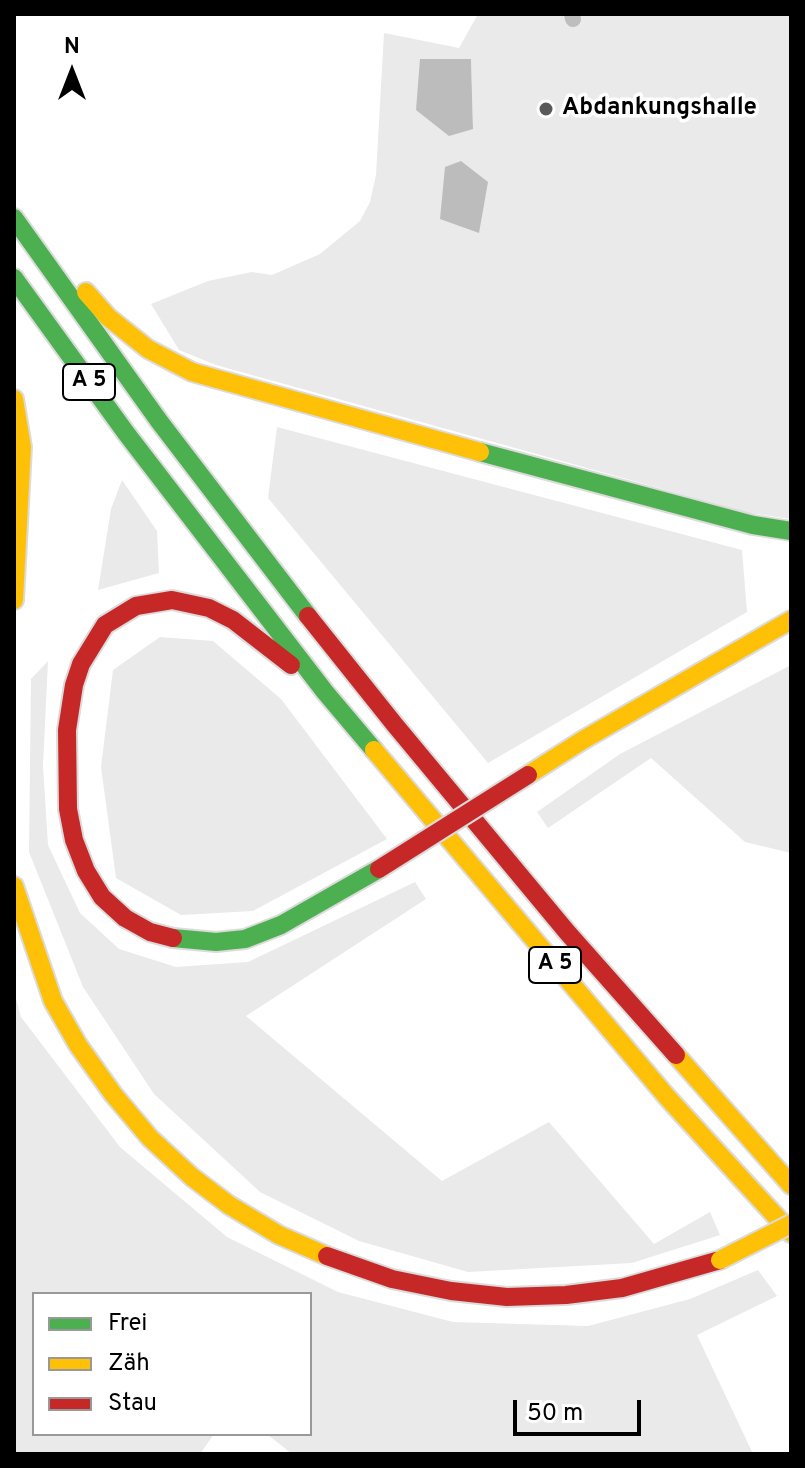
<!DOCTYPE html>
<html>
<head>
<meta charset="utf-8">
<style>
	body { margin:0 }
	#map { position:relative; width:805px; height:1468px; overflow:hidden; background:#fff; font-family:Overpass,sans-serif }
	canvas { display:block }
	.frame { position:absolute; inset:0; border:16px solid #000; pointer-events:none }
	.legend { position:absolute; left:32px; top:1292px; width:280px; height:144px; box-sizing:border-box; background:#fff; border:2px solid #999; margin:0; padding:10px 14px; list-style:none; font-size:24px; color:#000 }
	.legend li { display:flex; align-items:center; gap:16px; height:40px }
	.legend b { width:40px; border:2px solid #999 }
	.north { position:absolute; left:32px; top:32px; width:80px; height:80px; -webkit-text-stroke:6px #fff; paint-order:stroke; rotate:0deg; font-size:22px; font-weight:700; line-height:32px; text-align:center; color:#000 }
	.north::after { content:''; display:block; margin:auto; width:28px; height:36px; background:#000; clip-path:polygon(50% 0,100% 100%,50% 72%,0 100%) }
	.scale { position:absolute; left:513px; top:1400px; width:128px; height:36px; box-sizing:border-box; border:4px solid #000; border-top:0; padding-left:10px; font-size:24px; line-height:28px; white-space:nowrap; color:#000; -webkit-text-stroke:6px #fff; paint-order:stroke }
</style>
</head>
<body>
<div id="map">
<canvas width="805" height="1468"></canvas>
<div class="frame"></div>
<ul class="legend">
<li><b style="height:10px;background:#4caf50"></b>Frei</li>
<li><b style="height:10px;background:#ffc107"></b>Zäh</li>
<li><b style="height:10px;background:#c62828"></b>Stau</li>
</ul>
<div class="north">N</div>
<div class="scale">50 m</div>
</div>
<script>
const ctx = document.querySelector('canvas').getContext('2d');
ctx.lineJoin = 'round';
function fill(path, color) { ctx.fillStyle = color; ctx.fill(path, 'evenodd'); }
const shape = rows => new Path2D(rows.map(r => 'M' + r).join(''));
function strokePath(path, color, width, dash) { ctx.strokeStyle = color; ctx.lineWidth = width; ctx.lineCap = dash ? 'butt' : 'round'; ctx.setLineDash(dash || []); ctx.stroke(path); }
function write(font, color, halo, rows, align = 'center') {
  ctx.font = font + ' Overpass,sans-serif'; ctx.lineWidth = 7; ctx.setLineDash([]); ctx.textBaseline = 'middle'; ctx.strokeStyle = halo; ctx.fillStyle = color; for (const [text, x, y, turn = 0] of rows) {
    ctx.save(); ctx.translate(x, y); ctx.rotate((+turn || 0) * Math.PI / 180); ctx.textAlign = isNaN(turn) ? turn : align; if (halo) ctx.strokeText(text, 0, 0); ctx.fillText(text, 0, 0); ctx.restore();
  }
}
fill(shape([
	[478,14,791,14,791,519,749,513,216,365,179,350,151,304,208,281,252,272,272,275,320,254,360,221,370,202,376,175,384,33,459,48],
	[420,59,471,59,473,128],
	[277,427,742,550,747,612,488,763,268,498],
	[122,480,157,531,159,573,98,590,111,509],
	[160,637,213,641,281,699,387,839,253,911,181,915,116,878,101,767,113,670],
	[48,661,43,766,48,845,80,913,119,949,176,967,248,962,415,882,426,899,246,1016,442,1181,549,1122,654,1244,710,1212,720,1235,632,1263,468,1272,359,1241,260,1192,154,1094,83,987,29,852,31,679],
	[791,665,791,853,745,842,651,758,548,828,537,812,620,754],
	[14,991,21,1017,120,1147,227,1237,338,1292,453,1322,588,1326,690,1299,758,1270,777,1296,697,1335,753,1454,292,1454,267,1434,310,1434,310,1294,34,1294,34,1434,214,1434,200,1454,14,1454]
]), '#eaeaea');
fill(shape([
	[420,59,471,59,473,129,449,136,416,110],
	[461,161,488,182,479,233,440,219,445,167]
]), '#bcbcbc');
const fast = shape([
	[14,218,159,421,308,616],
	[14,278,126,433,325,692,374,750],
	[480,452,753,525,791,531],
	[173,938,216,942,245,939,281,925,379,869]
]);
const slow = shape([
	[86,292,108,317,148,349,192,372,480,452],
	[14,399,22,447,14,600],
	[374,750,667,1097,791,1233],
	[528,775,583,740,791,620],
	[14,886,53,1001,78,1045,113,1094,150,1138,192,1177,229,1205,279,1235,327,1256],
	[676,1055,791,1185]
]);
const jam = shape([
	[308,616,395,725,567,932,676,1055],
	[173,938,150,932,125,918,102,897,86,871,74,840,68,809,67,730,74,685,81,664,105,625,136,606,172,600,209,608,233,620,291,665],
	[327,1256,392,1279,451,1291,507,1297,566,1295,622,1288,720,1260]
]);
strokePath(fast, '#dbdbdb', 22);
strokePath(slow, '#dbdbdb', 22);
strokePath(jam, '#dbdbdb', 22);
strokePath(shape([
	[572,14,573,19]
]), '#bebebe', 16);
strokePath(fast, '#4caf50', 18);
strokePath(slow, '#ffc107', 18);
strokePath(jam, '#c62828', 18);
const slowBridge = shape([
	[720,1260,791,1224]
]);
const jamBridge = shape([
	[379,869,528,775]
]);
strokePath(slowBridge, '#dbdbdb', 22, []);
strokePath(jamBridge, '#dbdbdb', 22, []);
strokePath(slowBridge, '#ffc107', 18);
strokePath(jamBridge, '#c62828', 18);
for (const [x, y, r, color] of [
	[546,109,8,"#595959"]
]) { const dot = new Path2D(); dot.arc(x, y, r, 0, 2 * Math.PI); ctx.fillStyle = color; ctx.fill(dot); strokePath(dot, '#fff', 3); }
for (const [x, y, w] of [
	[89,382,52],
	[555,965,52]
]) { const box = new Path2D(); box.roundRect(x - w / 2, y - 18, w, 36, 6); ctx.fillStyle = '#fff'; ctx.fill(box); strokePath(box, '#000', 2); }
write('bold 22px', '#000', null, [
	["A 5",89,382],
	["A 5",555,965]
]);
write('bold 24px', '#000', '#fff', [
	["Abdankungshalle",562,109]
], 'left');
</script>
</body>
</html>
